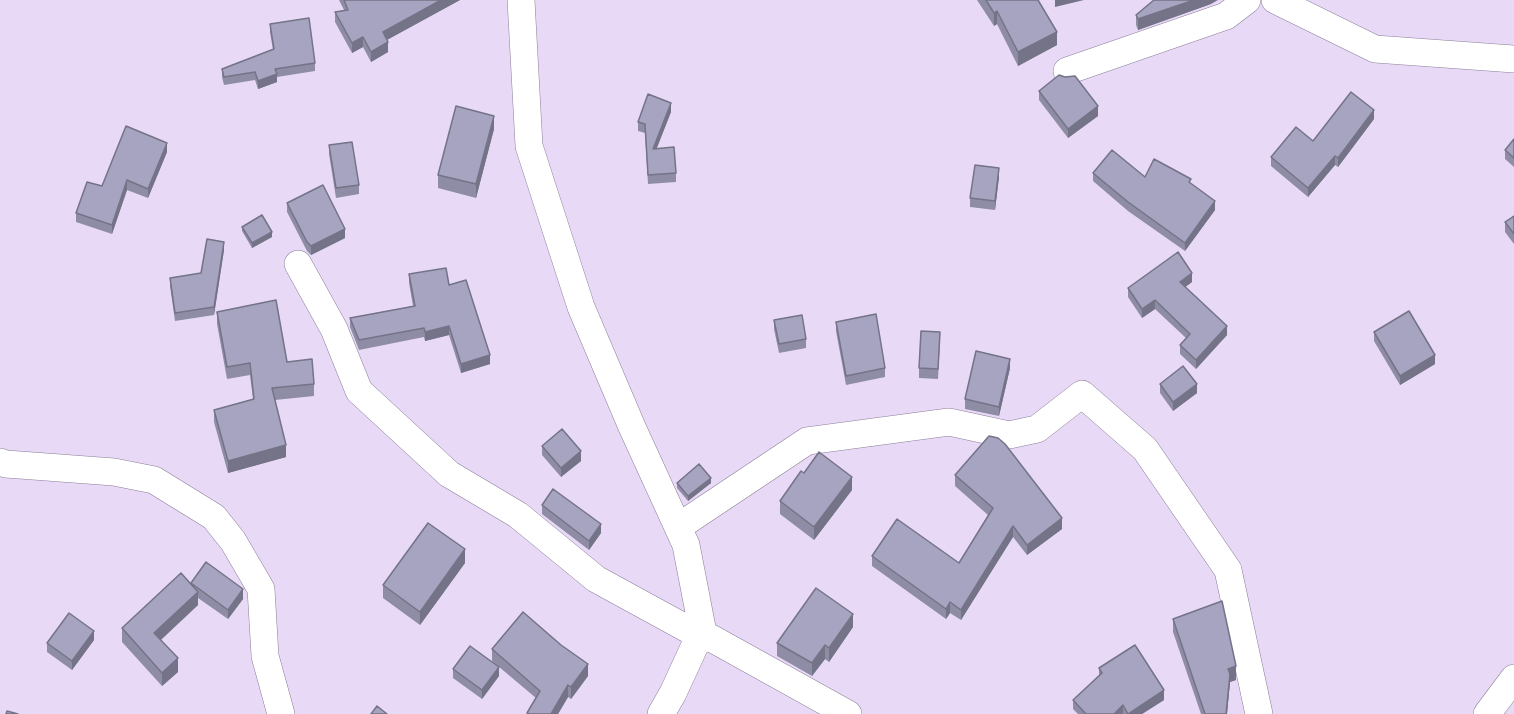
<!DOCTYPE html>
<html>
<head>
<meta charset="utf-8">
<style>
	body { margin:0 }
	canvas { display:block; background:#e8daf7 }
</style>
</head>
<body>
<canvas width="1514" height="714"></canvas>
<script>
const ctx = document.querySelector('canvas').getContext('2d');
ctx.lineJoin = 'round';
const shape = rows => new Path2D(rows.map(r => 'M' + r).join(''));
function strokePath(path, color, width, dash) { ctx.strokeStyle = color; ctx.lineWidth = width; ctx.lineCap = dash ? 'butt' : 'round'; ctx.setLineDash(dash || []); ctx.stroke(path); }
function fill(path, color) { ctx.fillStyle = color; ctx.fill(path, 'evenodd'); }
const street = shape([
	[521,0,529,146,581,307,632,427,686,545,704,638],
	[1275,0,1375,49,1514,59],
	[1067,71,1226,16,1247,0],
	[298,264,334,329,359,391,449,474,518,515,596,579,704,638],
	[0,462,6,464,114,472,154,480,214,517,233,541,261,589,265,656,281,714],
	[678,527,807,441,949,422,1009,435,1037,429,1082,394,1145,449,1228,570,1259,714],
	[661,714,673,693,696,643,704,638,711,638,848,714],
	[1487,714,1514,678]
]);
strokePath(street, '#8b7e98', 28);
strokePath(street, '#fff', 27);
fill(shape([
	[339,0,460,0,387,40,388,52,371,62,363,47,352,53,335,22,335,12,344,10],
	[977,0,1038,0,1057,45,1018,66,997,24,994,26],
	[1211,4,1138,30,1136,25,1136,15],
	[270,24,315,63,315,71,277,77,277,82,258,89,255,80,224,85,222,77,222,69,273,50,270,32],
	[1039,91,1098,116,1068,138,1039,100],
	[671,112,656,149,676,173,676,182,648,184,645,133,638,131,638,122],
	[1374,119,1338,167,1335,165,1308,197,1271,166,1271,157],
	[494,129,476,198,438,188,438,175],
	[1514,139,1514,167,1505,159,1505,150],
	[329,145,359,185,359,194,336,198,329,154],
	[167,152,148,198,127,190,112,234,76,222,76,213,102,186],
	[1093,173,1145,177,1191,184,1215,210,1185,251,1128,211,1093,181],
	[999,177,995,210,970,207,970,198],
	[287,203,345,238,311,255,307,251,287,212],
	[1514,216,1514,244,1505,232,1505,222],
	[242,227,272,237,252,248,242,231],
	[224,250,214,315,175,321,170,286,170,278,201,273],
	[409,274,449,285,490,364,461,373,449,335,425,341,424,337,359,350,350,327,350,318,413,306,409,283],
	[1192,282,1185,287,1227,335,1196,369,1180,354,1180,345,1186,338,1155,309,1142,318,1128,297,1128,288],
	[217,312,287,362,314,384,314,396,275,400,286,457,228,473,214,422,214,410,253,399,250,375,227,379,217,324],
	[774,320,806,339,806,348,779,353,774,329],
	[836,322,885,368,885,377,846,385,836,331],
	[1374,332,1435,364,1400,385,1374,341],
	[940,341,938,379,919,378,919,368],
	[1010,368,999,416,965,409,965,399],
	[1160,384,1197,393,1173,411,1160,393],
	[542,446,581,461,561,477,542,455],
	[804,473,852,490,814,540,780,514,780,501],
	[955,475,1062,529,1027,555,1013,537,961,620,950,613,946,619,872,566,872,556,959,563,988,515,955,486],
	[677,483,711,483,688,501,677,488],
	[542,505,601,533,589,550,542,514],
	[465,563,420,625,383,598,383,585],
	[191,584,243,599,228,619,198,598,198,605,161,640,178,672,162,686,122,642,122,628],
	[1173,619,1236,680,1230,682,1227,714,1201,714,1173,632],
	[853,627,829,662,825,659,812,676,777,656,777,643],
	[94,640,72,670,47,652,47,643],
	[492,649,588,676,571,699,568,697,558,714,527,714,536,698,492,661],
	[1099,668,1164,700,1142,714,1078,714,1073,709,1073,700,1099,675],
	[453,669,499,676,482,699,453,678]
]), '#8f8da6');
fill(shape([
	[441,0,460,0,383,42,383,32],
	[1055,0,1084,0,1055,7],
	[1194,0,1218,0,1211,4,1138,30,1138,19],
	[997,11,997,24,994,26,994,13],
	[1057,32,1057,45,1018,66,1018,52],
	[363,37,363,47,352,53,352,43],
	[388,42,388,52,371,62,371,52],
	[277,74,277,82,258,89,258,81],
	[671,103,671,112,653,158,653,149],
	[1098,106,1098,116,1068,138,1068,129],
	[1374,110,1374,119,1338,167,1338,158],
	[494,116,494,129,476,198,476,184],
	[167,143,167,152,148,198,148,189],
	[1335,156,1335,165,1308,197,1308,188],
	[999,168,999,177,995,210,995,201],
	[127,180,127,190,112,234,112,225],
	[1215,201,1215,210,1185,251,1185,243],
	[345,229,345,238,311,255,311,246],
	[272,232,272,237,252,248,252,243],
	[224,242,224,250,214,315,214,307],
	[1192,273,1192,282,1180,291,1180,282],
	[1155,300,1155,309,1142,318,1142,309],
	[449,326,449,335,425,341,425,332],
	[1227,326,1227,335,1196,369,1196,360],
	[490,355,490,364,461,373,461,364],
	[1435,355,1435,364,1400,385,1400,376],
	[1010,359,1010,368,999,416,999,407],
	[1197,384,1197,393,1173,411,1173,402],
	[286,445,286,457,228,473,228,461],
	[581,451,581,461,561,477,561,468],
	[852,477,852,490,814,540,814,527],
	[711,478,711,483,688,501,688,496],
	[1062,518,1062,529,1027,555,1027,545],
	[601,524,601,533,589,550,589,541],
	[1013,526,1013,537,961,620,961,610],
	[465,549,465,563,420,625,420,612],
	[243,589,243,599,228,619,228,610],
	[198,592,198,605,154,646,154,633],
	[950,602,950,613,946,619,946,609],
	[853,614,853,627,829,662,829,648],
	[94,631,94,640,72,670,72,661],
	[825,645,825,659,812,676,812,663],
	[178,658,178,672,162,686,162,673],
	[588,664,588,676,571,699,571,687],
	[1236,666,1236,680,1230,682,1227,714,1226,714,1228,669],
	[499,667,499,676,482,699,482,690],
	[568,685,568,697,558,714,551,714],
	[1164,690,1164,700,1142,714,1128,714],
	[1123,705,1123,714,1114,714]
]), '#747387');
const building = shape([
	[344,0,441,0,383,32,388,42,371,52,363,37,352,43,335,12,348,10,344,0],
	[986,0,1038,0,1057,32,1018,52,997,11,994,13,986,0],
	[1154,0,1194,0,1138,19,1136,15,1154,0],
	[309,18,315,63,275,69,277,74,258,81,255,72,224,77,222,69,274,49,270,24,309,18],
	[1059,75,1065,77,1075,76,1098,106,1068,129,1039,91,1059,75],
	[1351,92,1374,110,1338,158,1335,156,1308,188,1271,157,1296,127,1313,141,1351,92],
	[648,94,671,103,653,149,674,147,676,173,648,175,645,124,638,122,648,94],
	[456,106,494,116,476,184,438,175,456,106],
	[126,126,167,143,148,189,127,180,112,225,76,213,87,182,102,186,126,126],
	[1514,139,1514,158,1505,150,1514,139],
	[352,142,359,185,336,188,329,145,352,142],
	[1112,150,1145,177,1154,159,1191,179,1189,182,1215,201,1185,243,1128,202,1093,173,1112,150],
	[975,165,999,168,995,201,970,198,975,165],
	[323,185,345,229,311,246,307,242,287,203,323,185],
	[262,215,272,232,252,243,242,227,262,215],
	[1514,216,1514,234,1505,222,1514,216],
	[207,239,224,242,214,307,175,313,170,278,201,273,207,239],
	[1178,252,1192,273,1180,282,1227,326,1196,360,1180,345,1190,334,1155,300,1142,309,1128,288,1178,252],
	[446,268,449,285,466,280,490,355,461,364,449,326,425,332,424,328,359,340,350,318,415,306,409,274,446,268],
	[276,300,287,362,312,359,314,384,272,388,286,445,228,461,214,410,254,399,250,363,227,367,217,312,276,300],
	[1409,311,1435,355,1400,376,1374,332,1409,311],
	[876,314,885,368,846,376,836,322,876,314],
	[802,315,806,339,779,344,774,320,802,315],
	[921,331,940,332,938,369,919,368,921,331],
	[976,351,1010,359,999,407,965,399,976,351],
	[1183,366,1197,384,1173,402,1160,384,1183,366],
	[562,429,581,451,561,468,542,446,562,429],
	[989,436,998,438,1005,444,1062,518,1027,545,1013,526,961,610,950,602,946,609,872,556,897,519,959,563,993,508,955,475,989,436],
	[819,452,852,477,814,527,780,501,801,471,804,473,819,452],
	[699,464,711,478,688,496,677,483,699,464],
	[553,489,601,524,589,541,542,505,553,489],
	[428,523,465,549,420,612,383,585,428,523],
	[206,562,243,589,228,610,191,583,206,562],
	[181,573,198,592,154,633,178,658,162,673,122,628,181,573],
	[816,588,853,614,829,648,825,645,812,663,777,643,816,588],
	[1222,601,1236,666,1228,669,1230,674,1226,714,1205,714,1173,619,1222,601],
	[523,612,561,645,588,664,571,687,568,685,551,714,529,714,527,713,540,691,492,649,523,612],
	[69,613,94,631,72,661,47,643,69,613],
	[1135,645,1164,690,1128,714,1123,705,1114,714,1086,714,1073,700,1102,673,1099,668,1135,645],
	[470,646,499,667,482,690,453,669,470,646],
	[377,706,387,714,371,714,377,706],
	[7,711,18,714,6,714,7,711]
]);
fill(building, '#a6a4c1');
strokePath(building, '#747387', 1.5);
</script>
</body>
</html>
